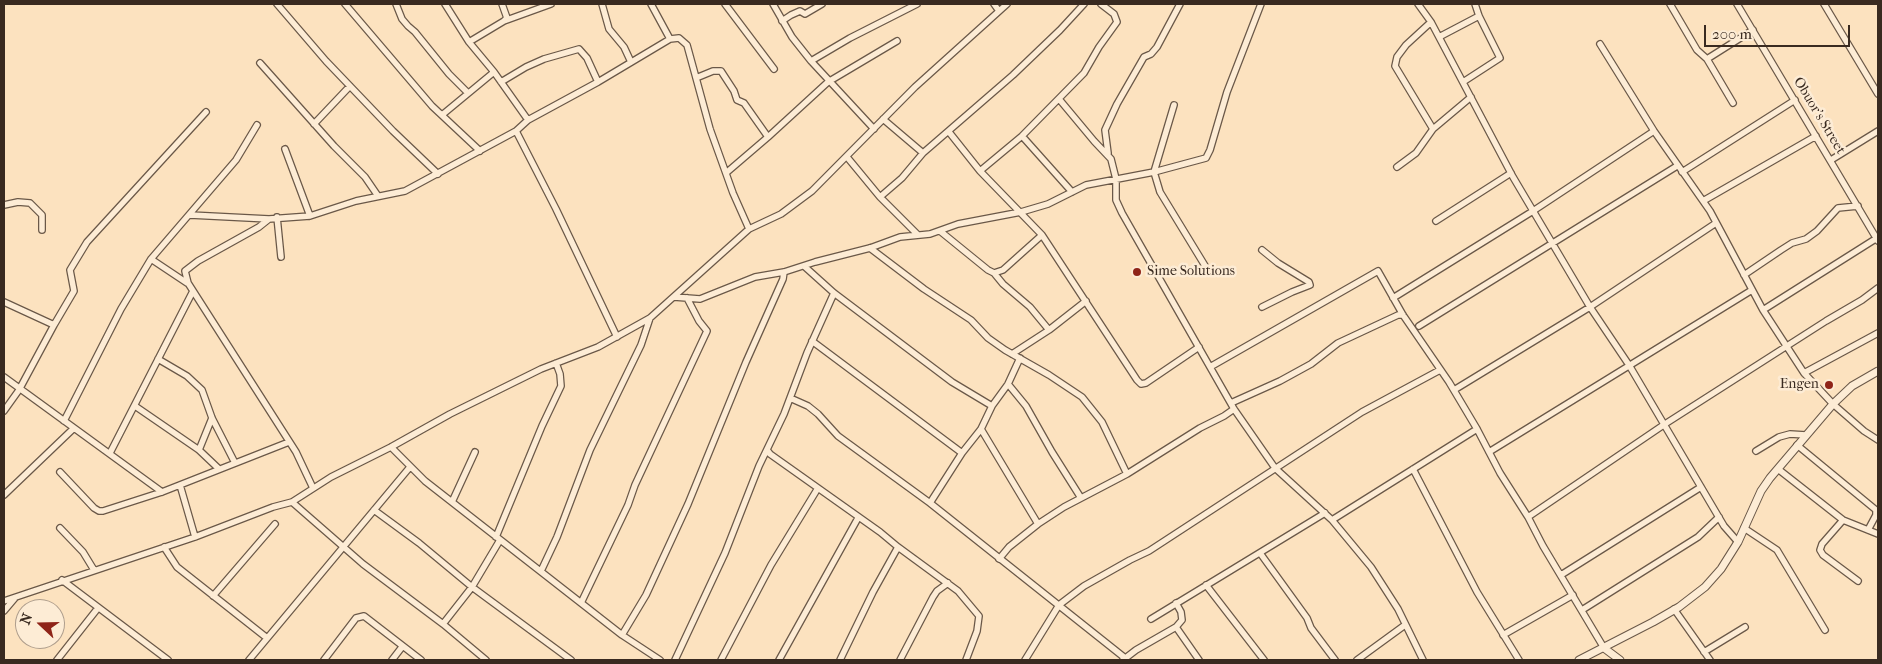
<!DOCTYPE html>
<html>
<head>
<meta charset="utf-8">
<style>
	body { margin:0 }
	#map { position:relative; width:1882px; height:664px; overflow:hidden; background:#fce2bf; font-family:"IM FELL French Canon",serif }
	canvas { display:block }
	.frame { position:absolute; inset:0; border:5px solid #392a20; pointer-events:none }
	.north { position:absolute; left:15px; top:599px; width:50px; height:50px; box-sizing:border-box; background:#fdecd5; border:1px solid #af9e8d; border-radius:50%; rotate:291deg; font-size:14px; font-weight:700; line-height:20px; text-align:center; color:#392a20 }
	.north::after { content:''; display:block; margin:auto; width:18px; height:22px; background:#8f2418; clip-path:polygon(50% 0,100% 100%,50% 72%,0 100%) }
	.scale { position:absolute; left:1704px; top:25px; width:146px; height:22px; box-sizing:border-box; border:2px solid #392a20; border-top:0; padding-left:6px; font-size:15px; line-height:18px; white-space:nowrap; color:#392a20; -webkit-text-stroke:4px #fdecd5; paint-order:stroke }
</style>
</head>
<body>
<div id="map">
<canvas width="1882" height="664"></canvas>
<div class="frame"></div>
<div class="north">N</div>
<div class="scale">200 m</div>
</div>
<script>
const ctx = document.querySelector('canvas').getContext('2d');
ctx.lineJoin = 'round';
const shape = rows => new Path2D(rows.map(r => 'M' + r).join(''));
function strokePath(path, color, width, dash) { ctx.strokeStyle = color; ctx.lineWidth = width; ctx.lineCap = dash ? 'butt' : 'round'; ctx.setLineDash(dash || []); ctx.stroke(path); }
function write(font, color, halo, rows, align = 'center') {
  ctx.font = font + ' "IM FELL French Canon",serif'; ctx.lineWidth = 5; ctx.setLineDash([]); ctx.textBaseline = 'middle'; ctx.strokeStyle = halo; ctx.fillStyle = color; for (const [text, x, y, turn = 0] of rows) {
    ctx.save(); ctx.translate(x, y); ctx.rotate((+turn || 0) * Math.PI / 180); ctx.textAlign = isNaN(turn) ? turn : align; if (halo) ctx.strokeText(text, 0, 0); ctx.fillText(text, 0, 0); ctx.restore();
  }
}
const minor = shape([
	[277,4,326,61,393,131,438,174],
	[345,4,432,106,480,151],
	[396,4,402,19,408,26,415,32,449,74,468,93],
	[445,4,469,42,494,72,528,120],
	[602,4,609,29,624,47,631,62],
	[651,4,670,39],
	[725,4,774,69],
	[773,4,792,37,811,61,874,129],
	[994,4,999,11],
	[1418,4,1431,22,1513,177,1590,307,1629,365,1724,526,1738,542],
	[1670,4,1697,50,1707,59,1733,103],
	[1737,4,1878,241],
	[1824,4,1878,94],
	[504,21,551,4],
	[782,21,791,15,800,11,805,14,822,4],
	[1431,22,1406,45,1397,57,1395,66,1433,129],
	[1439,37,1479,16],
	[469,42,504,21,507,18,502,4],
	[1600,44,1654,131,1710,211,1763,310,1804,373,1833,404,1864,431,1878,440],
	[1707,59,1753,30],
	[811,61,850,38,917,4],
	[260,63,334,146,365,177,378,196],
	[696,78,713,71,721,71,734,91,737,100,744,103,768,137],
	[501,82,526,67,544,59,579,49,587,58,598,82],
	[1463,82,1500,58,1479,16,1475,4],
	[1059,99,1094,141,1111,159,1116,179,1116,200,1122,213,1234,409,1275,468,1332,520,1371,567,1398,609,1423,660],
	[1174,105,1154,172,1160,192,1207,269],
	[442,115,494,72],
	[883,119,923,153],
	[314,124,350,86],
	[516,131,556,209,617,337],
	[1022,136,1072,192],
	[285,149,310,216],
	[1108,153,1105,130,1117,104,1144,57,1151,54,1157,47,1180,4],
	[847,157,880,197,917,234],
	[1831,160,1878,131],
	[1397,167,1416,153,1433,129,1471,97],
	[980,171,1022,136,1084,73,1099,47,1117,22,1114,14,1101,4],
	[1682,172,1795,100],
	[726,173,768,137,828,82,897,41],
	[880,197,902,178,923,153,1013,75,1060,30,1084,4],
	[1703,201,1816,136],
	[4,205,18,202,30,203,42,215,42,230],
	[190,215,269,219],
	[277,217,281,257],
	[1436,221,1511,173],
	[940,231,988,270,994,273,1003,270,1042,235,980,171,949,132],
	[1042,235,1137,380,1141,384,1146,383,1199,347],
	[870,248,924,289,971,320,988,338,1005,350,1049,375,1082,397,1102,422,1127,474],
	[151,259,187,283],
	[804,266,834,293,952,382,992,406],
	[994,273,1003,284,1030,307,1049,330],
	[1744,275,1781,250,1792,243,1806,239,1817,231,1838,208,1858,206],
	[674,297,700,299,755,277,784,272,815,262,870,248,900,237,930,234,958,224,1021,212,1048,204,1086,185,1154,172,1206,158,1210,150,1227,92,1261,4],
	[1393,298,1533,211,1654,131],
	[4,302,54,325],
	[1262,307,1292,292,1310,285,1309,282,1278,263,1262,250],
	[1763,310,1877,238],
	[1419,326,1677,166],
	[812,341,962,453],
	[1012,354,1049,330,1086,301],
	[158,359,187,376,202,390,212,418,235,463],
	[1210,367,1378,271,1403,315,1449,382,1477,429,1500,473,1528,517,1543,546,1604,648],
	[1804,373,1878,333],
	[4,377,162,492],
	[1008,384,1026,406,1052,452,1081,498],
	[1454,390,1590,307,1716,223],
	[790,398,808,406,818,414,838,436,930,503,1125,658],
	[1231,403,1280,381,1311,364,1338,343,1398,315,1403,315],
	[135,406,199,450,219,469],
	[4,411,19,390,54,325,74,291,70,270,87,242,206,112],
	[64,421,121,309,151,259,236,160,257,125],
	[981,429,1038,524],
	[1797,445,1876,510,1876,515,1868,530],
	[391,447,425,481,622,635,660,660],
	[199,450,212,418],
	[767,450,770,454,880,532,898,547,958,591,979,616,977,631,966,660],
	[1756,451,1779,437,1790,434,1806,435],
	[1489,452,1752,290],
	[110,453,193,291],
	[1413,469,1477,592,1519,660],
	[1778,469,1843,520,1878,534],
	[60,472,94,508,99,511,103,511,162,492,289,442],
	[180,485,195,537],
	[313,488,296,452,188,283,185,271,198,261,259,227,269,219,310,216,356,201,405,191,516,131,528,120,598,82,670,39,679,38,687,45,710,129,733,193,749,229],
	[4,495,74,428],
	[292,502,363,564,443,624,486,660],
	[452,502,475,452],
	[930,503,962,453,981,429,992,406,1008,384,1020,358],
	[374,510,419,543,472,587,571,660],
	[1528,517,1665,424,1826,321,1862,300,1878,288],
	[1332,520,1477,429],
	[1843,520,1822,544,1820,550,1823,555,1858,581],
	[60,528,83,552,94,570],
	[1744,528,1777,550,1825,630],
	[496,537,542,426,561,386,560,374,556,363],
	[164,547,177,567,267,638],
	[1260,553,1307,618,1311,628,1335,660],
	[999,559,1009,547,1038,524,1064,507,1127,474,1200,428,1224,416,1234,409],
	[541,571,557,537,590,450,641,345,650,318],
	[1561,575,1701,487],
	[62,580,168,660],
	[1206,585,1264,660],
	[213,596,275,524],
	[4,601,195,537,273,507,292,502,331,477,391,447,450,414,541,369,598,347,650,318,749,229,781,214,812,191,915,87,1007,4],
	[581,603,628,505,635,485,707,331,699,321,687,298],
	[1674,609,1710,660],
	[1582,610,1698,537,1719,517],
	[4,611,15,598],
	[1151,619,1325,513],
	[443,624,472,587,500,540],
	[1176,627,1199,660],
	[622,635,646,595,688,504,746,362,783,279,784,272],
	[1503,635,1573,595],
	[1704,652,1745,627],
	[57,660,98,608],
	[249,660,410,467],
	[324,660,356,618,364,616,421,660],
	[392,660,402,647],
	[675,660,725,553,759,466,784,414,807,353,834,293],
	[721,660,771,565,818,488],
	[779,660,858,518],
	[840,660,873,592,898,547],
	[900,660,933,597,937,591,948,583],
	[1025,660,1059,605,1084,586,1130,560,1149,551,1362,412,1440,370],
	[1123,660,1136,650,1176,627,1182,620,1181,612,1176,603],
	[1357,660,1405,625]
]);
const tertiary = shape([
	[1604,648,1620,660],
	[1579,660,1653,622,1679,607,1705,587,1721,569,1738,542,1761,491,1770,478,1833,404,1852,386,1878,371]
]);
strokePath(minor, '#6a5848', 8);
strokePath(tertiary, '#6a5848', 9);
strokePath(minor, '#fdecd5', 5.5);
strokePath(tertiary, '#fdecd5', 7);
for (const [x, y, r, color] of [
	[1137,272,5,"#8f2418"],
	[1829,385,5,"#8f2418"]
]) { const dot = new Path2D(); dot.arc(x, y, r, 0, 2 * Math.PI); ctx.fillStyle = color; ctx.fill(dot); strokePath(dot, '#fdecd5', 2); }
write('14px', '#392a20', '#fdecd5', [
	["Obuor’s Street",1819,116,59]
]);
write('14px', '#392a20', '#fdecd5', [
	["Sime Solutions",1147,272],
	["Engen",1819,385,"right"]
], 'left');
</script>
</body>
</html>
